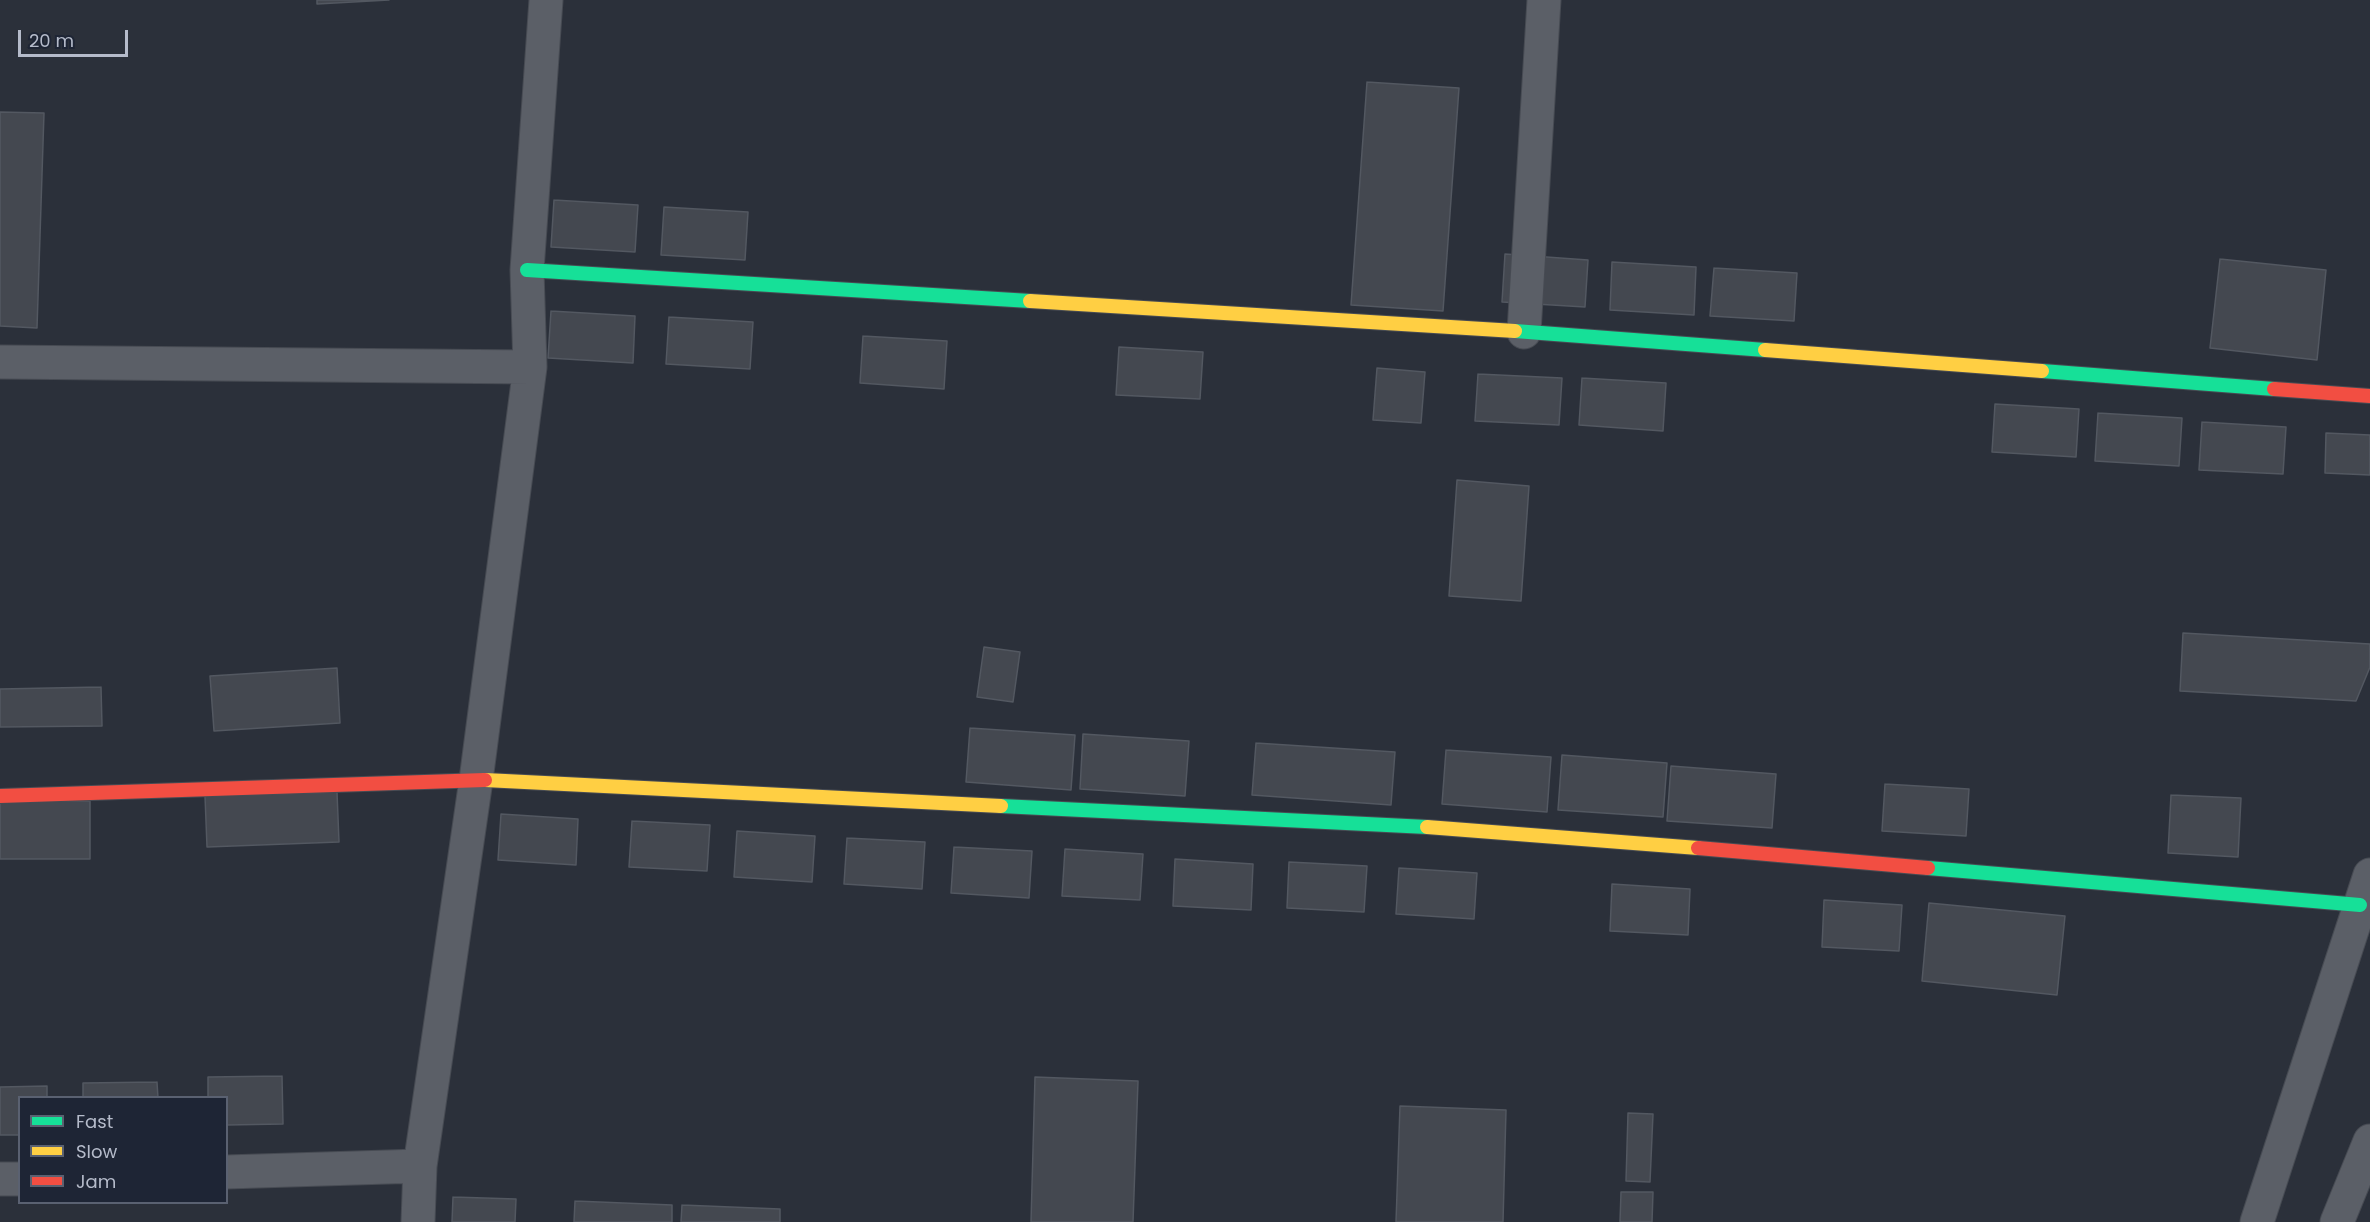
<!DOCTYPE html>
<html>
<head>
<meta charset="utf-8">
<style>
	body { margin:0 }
	#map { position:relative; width:2370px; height:1222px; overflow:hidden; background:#2b303a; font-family:Poppins,sans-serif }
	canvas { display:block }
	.legend { position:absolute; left:18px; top:1096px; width:210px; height:108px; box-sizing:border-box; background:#1e2535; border:2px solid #5a6171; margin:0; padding:8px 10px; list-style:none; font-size:18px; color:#b5bbca }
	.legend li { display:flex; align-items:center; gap:12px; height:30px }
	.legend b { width:30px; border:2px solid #5a6171 }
	.scale { position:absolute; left:18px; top:30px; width:110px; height:27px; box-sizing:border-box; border:3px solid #b5bbca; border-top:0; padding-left:8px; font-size:18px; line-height:21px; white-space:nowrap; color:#b5bbca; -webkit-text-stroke:4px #1e2535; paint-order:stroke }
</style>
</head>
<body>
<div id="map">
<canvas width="2370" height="1222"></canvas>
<ul class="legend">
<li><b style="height:8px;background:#16e098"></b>Fast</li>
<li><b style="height:8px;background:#ffcf43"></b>Slow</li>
<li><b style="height:8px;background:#f24e42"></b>Jam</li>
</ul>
<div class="scale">20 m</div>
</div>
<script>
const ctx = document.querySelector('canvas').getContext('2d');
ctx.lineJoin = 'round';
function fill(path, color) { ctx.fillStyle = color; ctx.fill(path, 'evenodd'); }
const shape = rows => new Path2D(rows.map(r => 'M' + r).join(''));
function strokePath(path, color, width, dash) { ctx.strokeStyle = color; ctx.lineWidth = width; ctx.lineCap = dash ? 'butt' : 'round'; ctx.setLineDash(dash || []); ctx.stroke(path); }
const building = shape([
	[317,0,389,0,317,4,317,0],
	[1367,82,1459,88,1443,311,1351,305,1367,82],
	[0,112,44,113,37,328,0,326,0,112],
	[554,200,638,205,635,252,551,247,554,200],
	[664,207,748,212,745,260,661,255,664,207],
	[1505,254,1588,260,1585,307,1502,302,1505,254],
	[2220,259,2326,270,2317,360,2210,348,2220,259],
	[1612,262,1696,267,1694,315,1610,310,1612,262],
	[1714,268,1797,273,1794,321,1710,316,1714,268],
	[551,311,635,316,633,363,548,358,551,311],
	[669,317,753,322,750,369,666,364,669,317],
	[863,336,947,341,944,389,860,383,863,336],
	[1119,347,1203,352,1200,399,1116,395,1119,347],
	[1377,368,1425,372,1421,423,1373,420,1377,368],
	[1478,374,1562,378,1559,425,1475,421,1478,374],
	[1582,378,1666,383,1663,431,1579,425,1582,378],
	[1995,404,2079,409,2076,457,1992,452,1995,404],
	[2098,413,2182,418,2179,466,2095,461,2098,413],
	[2202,422,2286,427,2283,474,2199,470,2202,422],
	[2326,433,2370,435,2370,475,2325,473,2326,433],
	[1457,480,1529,486,1521,601,1449,596,1457,480],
	[2183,633,2370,644,2370,667,2356,701,2180,691,2183,633],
	[984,647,1020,652,1013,702,977,697,984,647],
	[337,668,340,723,214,731,210,676,337,668],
	[101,687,102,726,0,727,0,689,101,687],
	[970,728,1075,735,1071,790,966,782,970,728],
	[1083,734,1189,741,1185,796,1080,789,1083,734],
	[1256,743,1395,752,1391,805,1252,795,1256,743],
	[1446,750,1551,757,1547,812,1442,804,1446,750],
	[1562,755,1667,763,1663,817,1558,810,1562,755],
	[1671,766,1776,774,1772,828,1667,821,1671,766],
	[1885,784,1969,789,1966,836,1882,831,1885,784],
	[337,792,339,842,207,847,205,796,337,792],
	[2171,795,2241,798,2238,857,2168,853,2171,795],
	[0,801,90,801,90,859,0,859,0,801],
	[501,814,578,819,576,865,498,860,501,814],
	[632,821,710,825,707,871,629,867,632,821],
	[737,831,815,836,812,882,734,877,737,831],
	[847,838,925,842,922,889,844,884,847,838],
	[954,847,1032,851,1029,898,951,893,954,847],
	[1065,849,1143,854,1140,900,1062,896,1065,849],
	[1175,859,1253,864,1251,910,1173,906,1175,859],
	[1289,862,1367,866,1364,912,1287,908,1289,862],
	[1399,868,1477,873,1474,919,1396,914,1399,868],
	[1612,884,1690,889,1688,935,1610,931,1612,884],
	[1824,900,1902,905,1899,951,1822,947,1824,900],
	[1929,903,2065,916,2057,995,1922,981,1929,903],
	[282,1076,283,1124,226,1125,226,1098,208,1098,208,1077,282,1076],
	[1035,1077,1138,1081,1133,1222,1031,1222,1035,1077],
	[157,1082,158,1098,83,1098,83,1083,157,1082],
	[47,1086,47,1098,20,1098,20,1135,0,1135,0,1087,47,1086],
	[1400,1106,1506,1110,1503,1222,1396,1222,1400,1106],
	[1628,1113,1653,1114,1650,1182,1626,1181,1628,1113],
	[1621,1192,1653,1192,1652,1222,1620,1222,1621,1192],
	[453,1197,516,1199,515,1222,452,1222,453,1197],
	[575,1201,672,1205,672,1222,574,1222,575,1201],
	[682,1205,780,1209,780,1222,681,1222,682,1205]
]);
fill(building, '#444850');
strokePath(building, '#535861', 1.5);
const street = shape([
	[1524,332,1544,0],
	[0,362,530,367],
	[226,1172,420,1166],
	[0,1179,20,1179],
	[418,1222,420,1166,476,780,530,367,527,270,546,0],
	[2257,1222,2370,875],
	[2337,1222,2370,1141]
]);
const fast = shape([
	[527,270,1030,301],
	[1515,331,1765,350],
	[2042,371,2274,389],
	[1001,806,1427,827],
	[1928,868,2360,905]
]);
const slow = shape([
	[1030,301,1515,331],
	[1765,350,2042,371],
	[485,780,1001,806],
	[1427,827,1698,848]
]);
const jam = shape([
	[2274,389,2370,396],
	[0,796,485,780],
	[1698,848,1928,868]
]);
strokePath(street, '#474b53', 35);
strokePath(fast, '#474b53', 16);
strokePath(slow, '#474b53', 16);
strokePath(jam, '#474b53', 16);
strokePath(street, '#5b5f67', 33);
strokePath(fast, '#16e098', 14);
strokePath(slow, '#ffcf43', 14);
strokePath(jam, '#f24e42', 14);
</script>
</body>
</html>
